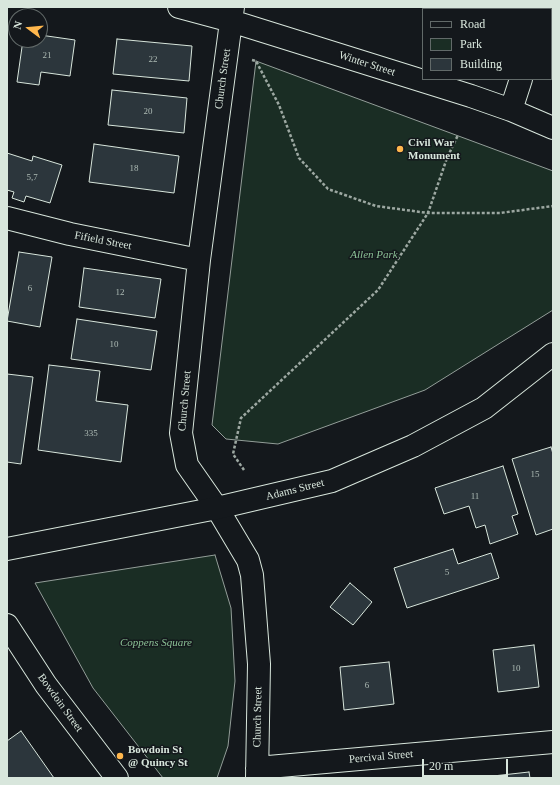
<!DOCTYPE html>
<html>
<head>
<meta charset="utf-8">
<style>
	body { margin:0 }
	#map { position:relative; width:560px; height:785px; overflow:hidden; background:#14181c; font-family:"Times New Roman",serif }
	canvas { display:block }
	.frame { position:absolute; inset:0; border:8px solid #d8e6dc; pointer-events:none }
	.legend { position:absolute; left:422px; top:8px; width:130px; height:72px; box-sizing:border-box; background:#14181c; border:1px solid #626a69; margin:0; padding:5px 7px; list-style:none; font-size:12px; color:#d8e6dc }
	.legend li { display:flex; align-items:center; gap:8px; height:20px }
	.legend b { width:20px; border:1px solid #626a69 }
	.north { position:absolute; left:8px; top:8px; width:40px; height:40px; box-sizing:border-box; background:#14181c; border:1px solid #626a69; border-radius:50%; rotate:286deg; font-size:11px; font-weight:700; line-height:16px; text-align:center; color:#d8e6dc }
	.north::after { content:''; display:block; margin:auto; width:14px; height:18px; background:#ffb74d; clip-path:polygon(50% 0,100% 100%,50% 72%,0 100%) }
	.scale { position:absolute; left:422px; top:759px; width:86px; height:18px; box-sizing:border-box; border:2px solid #d8e6dc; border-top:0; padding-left:5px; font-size:12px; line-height:14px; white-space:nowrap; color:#d8e6dc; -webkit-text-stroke:3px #14181c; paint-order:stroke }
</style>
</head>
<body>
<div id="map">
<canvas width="560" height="785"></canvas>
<div class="frame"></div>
<ul class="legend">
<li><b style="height:5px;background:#14181c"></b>Road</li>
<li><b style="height:11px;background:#1a2d24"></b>Park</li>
<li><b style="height:11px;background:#2c363c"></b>Building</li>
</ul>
<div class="north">N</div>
<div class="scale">20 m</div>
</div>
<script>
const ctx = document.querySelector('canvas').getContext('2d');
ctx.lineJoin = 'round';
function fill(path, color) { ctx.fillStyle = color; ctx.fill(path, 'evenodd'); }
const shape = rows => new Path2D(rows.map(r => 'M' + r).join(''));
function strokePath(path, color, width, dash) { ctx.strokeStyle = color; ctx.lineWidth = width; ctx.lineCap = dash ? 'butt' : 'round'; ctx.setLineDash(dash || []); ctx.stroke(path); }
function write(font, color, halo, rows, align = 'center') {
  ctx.font = font + ' "Times New Roman",serif'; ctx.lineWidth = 3; ctx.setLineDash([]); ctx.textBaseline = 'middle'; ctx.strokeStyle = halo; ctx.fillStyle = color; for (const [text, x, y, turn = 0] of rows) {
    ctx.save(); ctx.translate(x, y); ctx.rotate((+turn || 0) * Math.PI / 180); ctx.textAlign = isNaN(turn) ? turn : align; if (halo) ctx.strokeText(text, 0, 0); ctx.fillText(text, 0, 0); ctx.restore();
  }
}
const green = shape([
	[256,61,553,171,553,310,425,390,278,444,226,439,212,425,256,61],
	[215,555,231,608,235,681,228,746,217,778,163,778,93,688,35,583,215,555]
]);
fill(green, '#1a2d24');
strokePath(green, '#939e99', 1);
const building = shape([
	[40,35,75,40,70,76,41,72,39,85,17,82,23,40,40,40,40,35],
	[117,39,192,46,189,81,113,74,117,39],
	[112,90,187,98,184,133,108,125,112,90],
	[94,144,179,156,174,193,89,182,94,144],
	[7,153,32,161,33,156,62,165,50,203,26,196,24,202,12,198,14,192,7,190,7,153],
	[19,252,52,257,40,327,7,321,19,252],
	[84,268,161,279,155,318,79,307,84,268],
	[77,319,157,331,151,370,71,359,77,319],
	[49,365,100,371,96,401,128,405,121,462,38,450,49,365],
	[7,374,33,377,21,464,7,462,7,374],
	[551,447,553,454,553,529,536,535,512,459,551,447],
	[503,466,518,514,512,516,518,534,490,544,485,525,476,528,469,506,444,514,435,488,503,466],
	[453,549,458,564,491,553,499,578,407,608,394,568,453,549],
	[350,583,372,602,353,625,330,607,350,583],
	[534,645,539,687,498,692,493,650,534,645],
	[389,662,394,704,344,710,340,667,389,662],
	[21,731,54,778,7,778,7,741,21,731],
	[529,772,530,778,475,778,529,772]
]);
fill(building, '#2c363c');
strokePath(building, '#d8e6dc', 1);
const minor = shape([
	[179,7,231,21,471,96,511,110,553,128],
	[233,7,199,260,181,433,187,465,217,508,248,560,252,575,259,664,257,778],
	[543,9,544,7],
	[511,110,521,79],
	[7,218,70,234,199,260],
	[257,768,553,742]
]);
const major = shape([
	[7,549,217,508,332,481,413,446,484,408,553,354],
	[7,625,46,685,117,778]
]);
strokePath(minor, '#d8e6dc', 24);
strokePath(major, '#d8e6dc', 24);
strokePath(shape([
	[252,60,256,61,279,105,299,158,328,189,376,206,428,213,500,213,553,206],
	[244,470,233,454,241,418,378,290,428,213,447,158,458,135]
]), '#9da8a2', 2.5, [3, 2]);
strokePath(minor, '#14181c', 22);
strokePath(major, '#14181c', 22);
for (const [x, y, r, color] of [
	[400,149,4,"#ffb74d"],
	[120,756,4,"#ffb74d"]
]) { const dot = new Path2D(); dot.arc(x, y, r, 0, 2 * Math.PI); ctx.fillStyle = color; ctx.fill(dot); strokePath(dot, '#14181c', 1.5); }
write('9px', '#adbab4', null, [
	["21",47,56],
	["22",153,60],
	["20",148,112],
	["18",134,169],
	["5,7",32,178],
	["6",30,289],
	["12",120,293],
	["10",114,345],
	["335",91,434],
	["15",535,475],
	["11",475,497],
	["5",447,573],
	["10",516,669],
	["6",367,686]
]);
write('11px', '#d8e6dc', '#14181c', [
	["Winter Street",367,64,18],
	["Church Street",223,79,-82],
	["Fifield Street",103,241,11],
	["Church Street",185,401,-85],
	["Adams Street",295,490,-14],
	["Bowdoin Street",60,703,54],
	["Church Street",258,717,-89],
	["Percival Street",381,757,-5]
]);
write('bold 11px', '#d8e6dc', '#14181c', [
	["Civil War",408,143],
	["Monument",408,156],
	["Bowdoin St",128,750],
	["@ Quincy St",128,763]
], 'left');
write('italic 11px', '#8ac095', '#14181c', [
	["Allen Park",374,255],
	["Coppens Square",156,643]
]);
</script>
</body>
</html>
